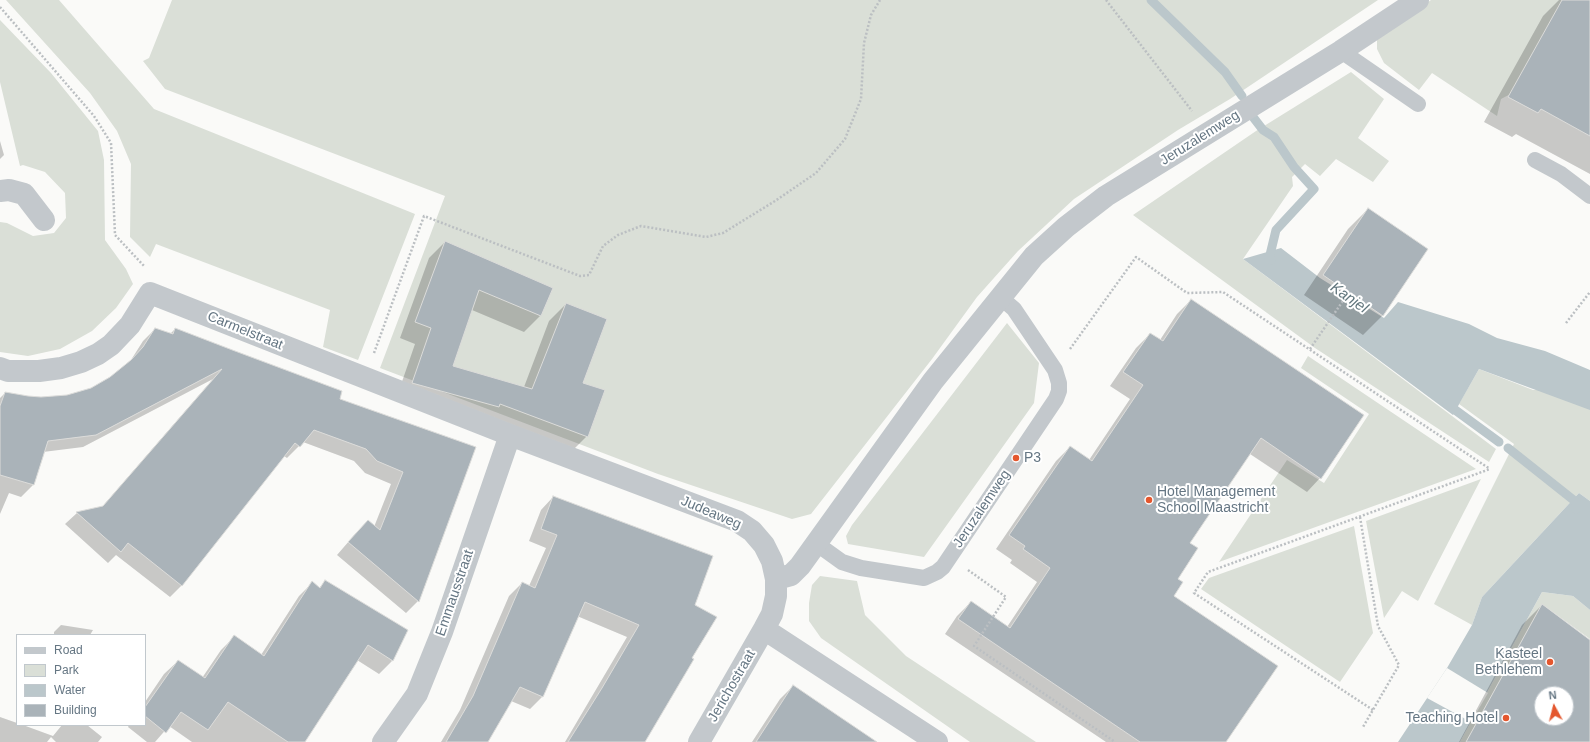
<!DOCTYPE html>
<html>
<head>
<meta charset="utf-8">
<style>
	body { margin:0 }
	#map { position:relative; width:1590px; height:742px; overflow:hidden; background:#fafaf8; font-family:Arial,sans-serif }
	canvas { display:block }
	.legend { position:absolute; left:16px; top:634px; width:130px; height:92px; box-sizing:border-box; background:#fff; border:1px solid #c1c8cd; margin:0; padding:5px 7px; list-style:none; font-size:12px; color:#657683 }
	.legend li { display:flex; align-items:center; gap:8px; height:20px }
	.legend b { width:20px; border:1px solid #c1c8cd }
	.north { position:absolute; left:1534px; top:686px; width:40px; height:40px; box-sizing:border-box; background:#fff; border:1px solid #c1c8cd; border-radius:50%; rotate:353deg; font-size:11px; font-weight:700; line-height:16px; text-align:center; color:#657683 }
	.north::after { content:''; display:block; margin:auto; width:14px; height:18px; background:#e4572e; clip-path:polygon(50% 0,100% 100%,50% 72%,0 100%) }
</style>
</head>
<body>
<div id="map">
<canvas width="1590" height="742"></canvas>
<ul class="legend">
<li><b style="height:5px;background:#c3c8cc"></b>Road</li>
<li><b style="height:11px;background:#dadfd7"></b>Park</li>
<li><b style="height:11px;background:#bbc7cb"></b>Water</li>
<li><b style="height:11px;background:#aab3b9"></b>Building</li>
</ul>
<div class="north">N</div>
</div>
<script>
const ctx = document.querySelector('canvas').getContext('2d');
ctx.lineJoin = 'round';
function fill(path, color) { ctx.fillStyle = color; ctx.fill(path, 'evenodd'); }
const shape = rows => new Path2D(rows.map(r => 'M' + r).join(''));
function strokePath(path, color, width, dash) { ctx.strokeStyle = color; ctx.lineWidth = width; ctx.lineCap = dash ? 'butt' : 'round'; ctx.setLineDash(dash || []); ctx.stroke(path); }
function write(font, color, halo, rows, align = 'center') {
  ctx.font = font + ' Arial,sans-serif'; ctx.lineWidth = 4; ctx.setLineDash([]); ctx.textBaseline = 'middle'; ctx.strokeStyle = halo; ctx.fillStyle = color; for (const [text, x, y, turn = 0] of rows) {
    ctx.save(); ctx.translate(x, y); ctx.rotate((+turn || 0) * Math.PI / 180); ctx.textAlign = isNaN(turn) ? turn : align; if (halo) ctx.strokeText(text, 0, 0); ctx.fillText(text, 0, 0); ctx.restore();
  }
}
fill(shape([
	[6,0,59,0,154,109,415,214,358,360,323,347,330,310,156,244,150,257,130,237,131,164,117,131,90,93],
	[172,0,1378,0,1230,99,1178,130,1074,199,1018,251,977,297,932,359,811,514,792,519,658,474,380,368,445,196,165,89,143,61,149,58],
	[1431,0,1590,0,1590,52,1501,99,1497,116,1432,73,1419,90,1384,63,1377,49,1377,38],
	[0,20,51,73,98,131,104,160,105,240,126,269,133,284,116,308,92,331,60,349,28,356,0,352,0,222,7,223,33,236,54,233,66,218,65,193,45,172,23,165,20,166,0,82],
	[1351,72,1384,99,1358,138,1389,161,1373,182,1336,159,1320,176,1305,164,1292,177,1293,186,1243,259,1496,449,1489,462,1315,348,1133,215,1256,131],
	[1007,323,1039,363,1034,403,924,557,848,544,846,536,852,525],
	[1308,356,1476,469,1219,562,1287,460,1324,483,1369,414,1301,368],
	[1479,369,1533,390,1538,390,1590,409,1590,501,1579,493,1482,597,1472,625,1434,604,1514,444,1459,404],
	[1481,479,1418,601,1402,591,1384,618,1366,521],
	[1354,526,1373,633,1340,682,1201,589,1209,578],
	[820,576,857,581,865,615,906,656,1036,742,970,742,821,638,809,621,809,603,812,585],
	[1542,592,1573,596,1590,610,1590,639,1542,604,1466,742,1460,742]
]), '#dadfd7');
fill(shape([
	[1281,248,1320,278,1384,318,1398,302,1469,324,1497,338,1545,351,1590,370,1590,410,1479,369,1453,415,1243,259],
	[1579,493,1590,501,1590,610,1573,596,1542,592,1460,742,1398,742,1447,668,1472,625,1482,597]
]), '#bbc7cb');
fill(shape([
	[1447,668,1488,693,1471,722,1427,698]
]), '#fafaf8');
fill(shape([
	[1559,0,1590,0,1590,174,1516,134,1512,137,1484,122,1543,16],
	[0,141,4,155,0,159],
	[1368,209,1383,315,1363,335,1304,295,1348,229],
	[445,242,540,316,524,332,472,310,452,367,524,387,549,321,566,304,582,384,587,436,571,452,396,399,415,344,400,338,429,258],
	[1191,300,1320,478,1307,492,1250,454,1189,543,1177,579,1173,596,1225,742,1106,742,945,634,957,616,971,602,1007,627,1037,582,1010,563,1012,560,996,549,1056,461,1070,447,1089,460,1130,399,1110,386,1136,348,1150,334,1160,340,1177,314],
	[155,329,170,334,175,329,339,399,475,448,418,601,406,613,337,555,356,533,374,527,391,484,365,473,354,461,303,442,287,458,284,456,182,585,170,597,116,555,108,563,65,524,77,513,102,507,213,379,83,447,43,452,33,485,21,497,9,493,0,514,0,398,5,393,41,398,67,396,92,389,111,378,131,360,143,341],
	[553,497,712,557,643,742,565,742,627,637,577,616,542,697,530,709,511,701,487,742,441,742,460,710,509,596,522,583,529,586,546,548,529,541,541,510],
	[326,581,392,661,379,674,357,660,304,742,192,742,169,726,155,742,147,742,128,727,129,725,145,725,145,702,164,674,178,661,202,678,221,650,235,636,261,655,299,596,312,583,319,588],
	[1542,605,1590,641,1590,742,1459,742,1522,625],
	[1542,694,1566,694,1566,718,1542,718],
	[61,625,93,630,90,635,54,635,54,632],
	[793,686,875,742,752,742,780,699],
	[0,717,17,723,17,725,23,725,53,736,62,725,87,725,102,737,98,742,56,742,51,737,47,742,0,742]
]), '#0003');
strokePath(shape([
	[1151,0,1225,72,1242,96],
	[1253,117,1263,130,1274,137,1294,167,1314,189,1276,230,1269,259,1271,260],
	[1447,404,1499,442],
	[1508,448,1576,502,1576,509]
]), '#bbc7cb', 9);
const building = shape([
	[1562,0,1590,0,1590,136,1541,109,1538,113,1508,97,1562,0],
	[1368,208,1428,249,1383,316,1323,275,1368,208],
	[445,241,553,288,541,316,479,290,453,366,532,389,566,303,607,319,583,383,605,390,588,437,500,404,499,407,412,383,431,328,415,322,445,241],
	[1191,299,1364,415,1321,479,1261,438,1190,543,1198,548,1178,579,1183,582,1174,596,1278,666,1226,742,1140,742,958,619,971,601,1010,628,1050,568,1023,549,1025,546,1009,535,1070,446,1092,461,1143,385,1123,372,1150,333,1163,341,1191,299],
	[155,328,173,334,175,328,235,351,342,391,340,399,476,447,419,602,348,542,368,520,380,530,403,472,377,461,366,449,314,430,300,447,295,443,182,586,128,543,121,552,76,512,103,506,222,369,96,435,48,441,34,485,0,475,0,406,5,392,28,396,41,397,67,395,91,388,110,377,131,360,143,347,155,328],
	[553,496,713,556,695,605,717,617,692,658,694,659,645,742,568,742,602,688,639,625,585,602,543,697,520,687,488,742,446,742,473,696,522,582,535,588,557,535,541,529,553,496],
	[325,580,408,630,393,661,368,645,305,742,288,742,228,702,208,730,181,712,166,733,145,716,145,707,178,660,205,678,234,635,264,656,312,581,320,588,325,580],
	[1542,604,1590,640,1590,742,1466,742,1542,604],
	[1542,694,1566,694,1566,718,1542,718,1542,694],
	[793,685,840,717,877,742,756,742,793,685]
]);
fill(building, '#aab3b9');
strokePath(building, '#dcdcda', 1);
strokePath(shape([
	[1106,0,1192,111],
	[0,7,94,116,111,143,115,235,145,267],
	[1566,323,1590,292],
	[1070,349,1136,257,1187,293,1223,292,1490,469],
	[1310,349,1349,292],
	[374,353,424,216,580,276,589,275,603,246,618,235,641,226,706,237,723,233,775,201,816,173,845,139,861,99,864,43,871,15,880,0],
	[1360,517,1378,626,1399,665,1363,727],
	[968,570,1006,597,974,646,1115,742],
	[1373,710,1194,593,1208,572,1490,469]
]), '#bbbfc2', 2.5, [2, 2]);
strokePath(shape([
	[1341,51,1418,104],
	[1535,160,1561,174,1590,196],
	[817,544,842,562,861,568,924,578,937,572,943,567,1056,399,1059,391,1059,383,1055,370,1014,309,1000,297]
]), '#c3c8cc', 16);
strokePath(shape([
	[0,191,9,190,24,194,44,220],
	[0,368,8,371,39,371,61,368,81,362,98,354,111,345,130,325,150,293,510,435,737,521,752,531,764,545,772,561,776,579,776,596,772,614,764,629,699,742],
	[776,579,791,575,800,566,933,381,1034,256,1066,227,1106,196,1341,51,1418,0],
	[764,629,937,742],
	[383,742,417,694,442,632,510,435]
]), '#c3c8cc', 22);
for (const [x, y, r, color] of [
	[1016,458,4,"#e4572e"],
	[1149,500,4,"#e4572e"],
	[1550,662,4,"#e4572e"],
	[1506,718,4,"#e4572e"]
]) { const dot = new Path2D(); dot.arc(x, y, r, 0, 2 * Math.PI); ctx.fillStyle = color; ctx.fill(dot); strokePath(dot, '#fff', 1.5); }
write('14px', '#657683', '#fff', [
	["Jeruzalemweg",1200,138,-32],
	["Carmelstraat",245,331,22],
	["Jeruzalemweg",982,509,-56],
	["Judeaweg",711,513,23],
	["Emmausstraat",455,593,-71],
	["Jerichostraat",732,686,-60]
]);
write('14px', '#657683', '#fff', [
	["P3",1024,458],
	["Hotel Management",1157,492],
	["School Maastricht",1157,508],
	["Kasteel",1542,654,"right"],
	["Bethlehem",1542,670,"right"],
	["Teaching Hotel",1498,718,"right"]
], 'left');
write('italic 15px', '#60757c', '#fff', [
	["Kanjel",1349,298,35]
]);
</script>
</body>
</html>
